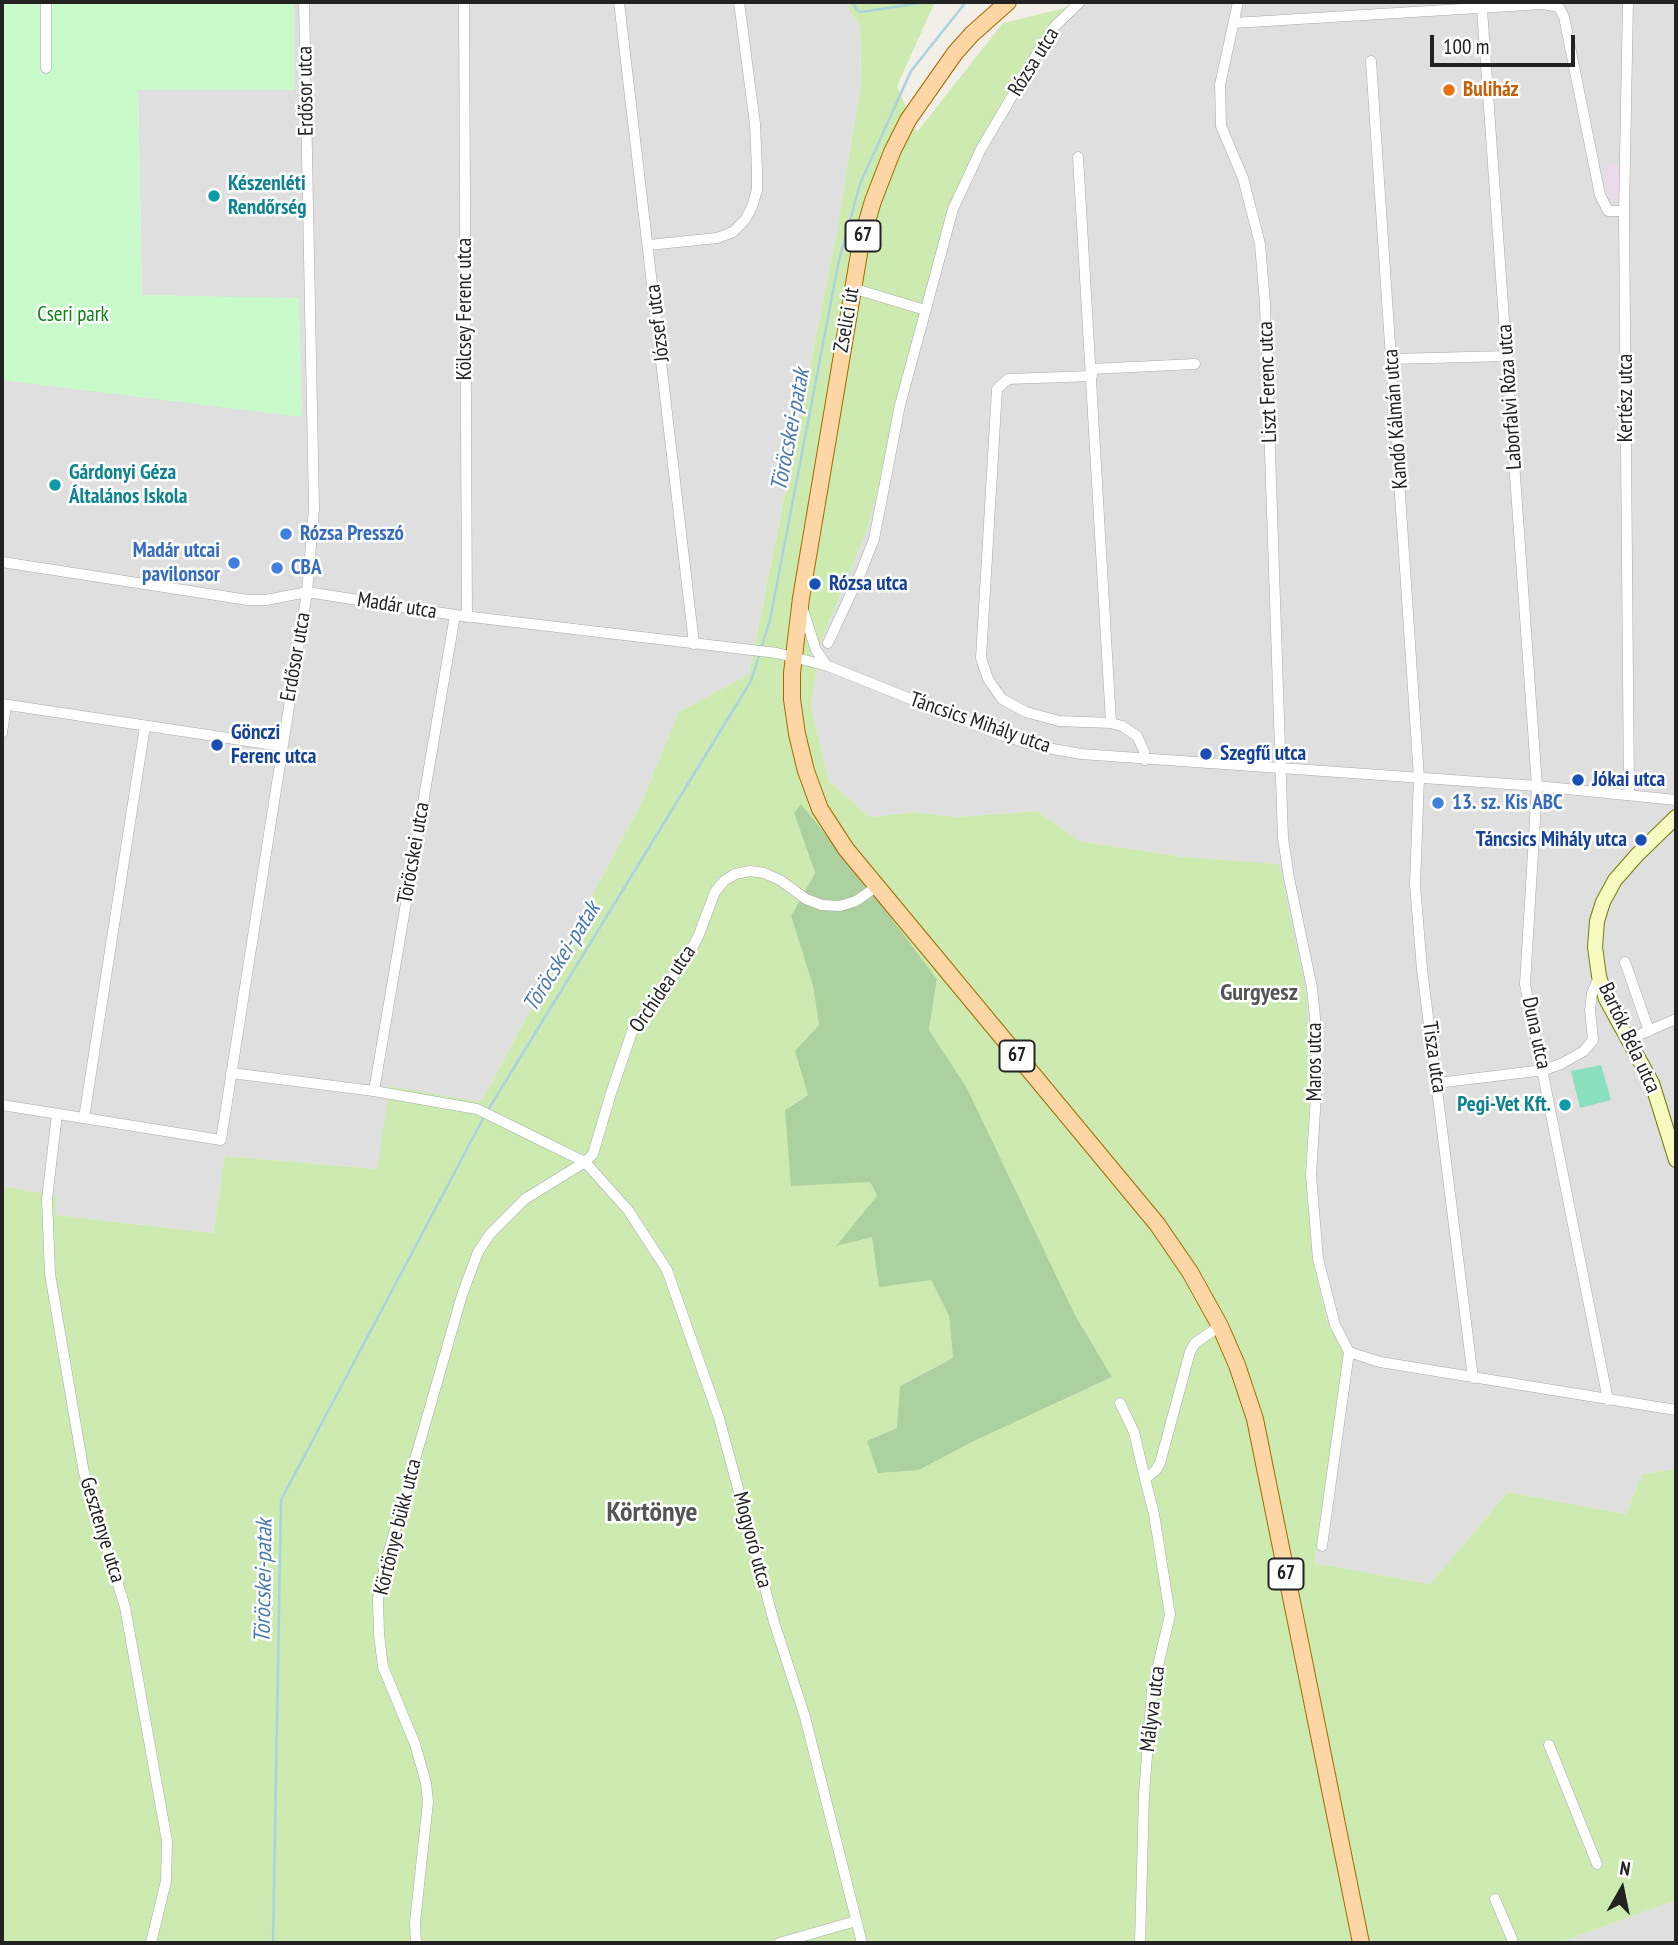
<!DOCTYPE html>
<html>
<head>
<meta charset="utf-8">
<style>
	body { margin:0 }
	#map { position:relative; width:1678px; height:1945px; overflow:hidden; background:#f2efe9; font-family:"PT Sans Narrow",sans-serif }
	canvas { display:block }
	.frame { position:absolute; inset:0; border:4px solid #222; pointer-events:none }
	.north { position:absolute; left:1587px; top:1854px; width:70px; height:70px; -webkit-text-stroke:5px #fff; paint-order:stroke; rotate:9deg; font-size:19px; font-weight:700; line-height:28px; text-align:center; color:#222 }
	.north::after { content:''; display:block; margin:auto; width:24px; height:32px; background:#222; clip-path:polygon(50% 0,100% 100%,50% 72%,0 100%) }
	.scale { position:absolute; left:1430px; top:35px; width:145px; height:32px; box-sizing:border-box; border:4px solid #222; border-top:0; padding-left:9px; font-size:21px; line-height:24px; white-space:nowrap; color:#222; -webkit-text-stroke:5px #fff; paint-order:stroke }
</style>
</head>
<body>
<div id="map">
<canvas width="1678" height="1945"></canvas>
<div class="frame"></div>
<div class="north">N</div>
<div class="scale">100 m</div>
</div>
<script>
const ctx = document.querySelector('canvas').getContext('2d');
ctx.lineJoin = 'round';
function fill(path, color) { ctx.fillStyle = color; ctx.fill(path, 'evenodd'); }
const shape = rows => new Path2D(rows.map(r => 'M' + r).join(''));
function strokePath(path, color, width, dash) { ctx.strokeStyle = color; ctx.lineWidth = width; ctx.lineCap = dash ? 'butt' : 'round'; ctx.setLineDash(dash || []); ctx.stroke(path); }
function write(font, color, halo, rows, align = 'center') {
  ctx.font = font + ' "PT Sans Narrow",sans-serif'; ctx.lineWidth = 5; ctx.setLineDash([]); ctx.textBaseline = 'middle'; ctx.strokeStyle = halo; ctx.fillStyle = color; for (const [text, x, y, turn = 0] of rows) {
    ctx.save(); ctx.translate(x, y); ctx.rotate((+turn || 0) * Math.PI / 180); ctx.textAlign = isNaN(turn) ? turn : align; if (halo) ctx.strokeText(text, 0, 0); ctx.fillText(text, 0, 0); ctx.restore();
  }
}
fill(shape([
	[294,2,848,2,850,11,860,27,861,83,837,231,749,674,679,712,639,808,481,1102,377,1169,225,1156,213,1233,55,1215,57,1196,2,1186,2,380,302,416,298,299,142,295,138,90,294,90],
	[1079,2,1676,2,1676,1469,1642,1474,1626,1514,1508,1492,1430,1584,1314,1563,1346,1354,1328,1324,1313,1262,1306,1174,1310,1080,1279,865,1184,857,1079,841,1037,811,955,817,916,812,870,817,829,781,811,706,822,639,866,533,956,209,1004,117,1069,7],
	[1676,1900,1676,1943,1559,1943]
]), '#e0dfdf');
fill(shape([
	[1606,164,1619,164,1618,199,1609,199,1609,190,1606,189]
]), '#ebdbe8');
fill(shape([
	[848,2,935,2,897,86,917,132,1003,23,1069,7,1004,117,956,209,866,533,822,639,811,706,829,781,870,817,916,812,955,817,1037,811,1079,841,1184,857,1279,864,1306,991,1310,1080,1306,1174,1313,1262,1328,1324,1346,1354,1314,1563,1430,1584,1508,1492,1626,1514,1642,1474,1676,1469,1676,1900,1559,1943,2,1943,2,1186,57,1196,56,1215,213,1233,225,1156,377,1169,390,1086,481,1102,639,808,679,712,749,674,837,231,861,83,860,27,850,11],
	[794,813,937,979,929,1030,967,1088,1075,1315,1112,1377,972,1442,919,1470,900,1386,953,1358,949,1316,931,1280,873,1236,837,1245,877,1197,870,1182,785,1110,808,1095,819,1025,813,986,791,916,815,873]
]), '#cdebb0');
fill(shape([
	[801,804,867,886,937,979,929,1030,967,1088,1075,1315,1112,1377,972,1442,919,1470,878,1473,867,1441,897,1428,900,1386,953,1358,949,1316,931,1280,879,1287,872,1237,836,1246,877,1196,870,1182,791,1186,785,1110,808,1095,795,1051,819,1025,813,986,791,916,815,873,794,813]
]), '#add19e');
fill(shape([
	[2,2,294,2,294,90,138,90,142,295,299,298,302,417,2,380]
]), '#c8facc');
fill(shape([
	[1601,1065,1611,1100,1580,1108,1571,1071]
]), '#88e0be');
strokePath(shape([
	[852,2,857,10,861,12,928,2],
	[951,2,962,3],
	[488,1110,751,681,770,620,839,260,860,184,911,71,966,2],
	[273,1943,281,1500,485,1115]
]), '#aad3df', 2.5);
const street = shape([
	[464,2,467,617],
	[619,2,694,644],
	[1238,2,1220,85,1221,126,1243,178,1260,244,1265,303,1283,838,1289,878,1312,988,1316,1028,1317,1079,1311,1175,1318,1259,1335,1325,1349,1352,1380,1362,1676,1410],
	[1628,2,1624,211,1629,795],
	[1482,9,1537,786,1525,984,1608,1400],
	[1234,23,1543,4,1559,7,1564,17,1600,195,1608,211,1624,211],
	[1371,61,1419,778,1415,885,1422,969,1473,1378],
	[46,68,46,2],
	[1078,157,1111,723],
	[649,245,717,238,733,232,745,220,752,207,757,190,757,171,755,124,739,2],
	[852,288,925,310],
	[1392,359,1507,356],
	[1091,369,1195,364],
	[1092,376,1008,379,997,389,981,658,988,679,1002,699,1026,712,1059,721,1111,723,1122,726,1137,736,1144,751,1145,760],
	[2,562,248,600,266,600,307,592,455,615,777,653,828,666,1003,736,1042,747,1081,754,1537,786,1676,800],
	[803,610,816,650,827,666],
	[828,643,861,572,874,539,900,405,953,209,981,149,1038,52,1054,27,1080,2],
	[2,704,281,746],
	[2,733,6,705],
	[1625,962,1649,1031],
	[1627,1040,1676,1019],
	[231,1073,374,1091,477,1109,585,1162,628,1210,667,1270,719,1418,774,1622,805,1717,862,1943],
	[1437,1083,1544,1070,1561,1064,1584,1051,1593,1040,1590,1010,1592,993,1599,977],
	[374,1091,455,615],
	[2,1105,221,1140,307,592,314,509,304,2],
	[57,1114,47,1199,50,1274,84,1473,125,1607,167,1841,166,1881,151,1943],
	[84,1118,145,726],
	[1120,1403,1134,1432,1145,1479],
	[1322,1546,1349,1352],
	[1549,1745,1597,1864],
	[1495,1899,1512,1939],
	[416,1943,415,1922,428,1802,426,1783,415,1744,383,1667,379,1635,378,1599,386,1561,462,1295,478,1252,490,1234,525,1199,585,1162,593,1154,611,1093,633,1029,687,957,698,937,715,892,724,881,735,874,750,871,764,873,780,880,806,899,822,905,840,906,856,901,876,887],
	[779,1943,856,1921],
	[1140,1943,1144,1794,1152,1691,1170,1615,1154,1514,1145,1479,1156,1470,1160,1463,1190,1352,1195,1343,1220,1326]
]);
const secondary = shape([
	[1676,817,1637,855,1615,880,1603,902,1597,921,1595,947,1599,976,1606,999,1652,1083,1676,1160]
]);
const primary = shape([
	[1008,2,972,34,955,53,908,120,892,152,873,201,861,242,801,598,792,673,792,699,797,734,806,771,820,809,846,849,1157,1224,1190,1272,1220,1326,1237,1365,1255,1419,1361,1943]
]);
strokePath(street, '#a9a9a9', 11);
strokePath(secondary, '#707d05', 16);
strokePath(primary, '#a06b00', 18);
strokePath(street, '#fff', 10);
strokePath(secondary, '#f7fabf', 14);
strokePath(primary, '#fcd6a4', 16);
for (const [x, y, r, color] of [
	[1449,90,7,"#e8710a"],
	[214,196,7,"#0f9aa8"],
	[55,485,7,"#0f9aa8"],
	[286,534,7,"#3f7fe0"],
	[234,563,7,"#3f7fe0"],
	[277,568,7,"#3f7fe0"],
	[815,584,7,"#1a4fb4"],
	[217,745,7,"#1a4fb4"],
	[1206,754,7,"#1a4fb4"],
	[1578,780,7,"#1a4fb4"],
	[1438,803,7,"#3f7fe0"],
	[1641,840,7,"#1a4fb4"],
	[1565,1105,7,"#0f9aa8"]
]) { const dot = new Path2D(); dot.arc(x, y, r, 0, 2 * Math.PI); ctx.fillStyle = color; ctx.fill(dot); strokePath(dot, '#fff', 2.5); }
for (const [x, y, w] of [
	[863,236,35],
	[1017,1056,35],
	[1286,1574,35]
]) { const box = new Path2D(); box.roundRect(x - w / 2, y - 15.5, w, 31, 5); ctx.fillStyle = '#fff'; ctx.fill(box); strokePath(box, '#222', 2); }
write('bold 19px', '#222', null, [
	["67",863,236],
	["67",1017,1056],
	["67",1286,1574]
]);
write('21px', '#222', '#fff', [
	["Rózsa utca",1034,62,-58],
	["Erdősor utca",306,91,-91],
	["Kölcsey Ferenc utca",465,309,-90],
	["Zselici út",847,320,-80],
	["József utca",658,323,-97],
	["Liszt Ferenc utca",1268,382,-92],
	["Laborfalvi Róza utca",1510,397,-94],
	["Kertész utca",1626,398,-90],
	["Kandó Kálmán utca",1396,419,-94],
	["Madár utca",397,606,9],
	["Erdősor utca",296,657,-80],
	["Táncsics Mihály utca",980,723,19],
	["Töröcskei utca",414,853,-80],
	["Orchidea utca",663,989,-56],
	["Duna utca",1536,1033,78],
	["Bartók Béla utca",1629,1038,65],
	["Tisza utca",1434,1057,82],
	["Maros utca",1315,1062,-90],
	["Körtönye bükk utca",398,1527,-76],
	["Gesztenye utca",102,1530,73],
	["Mogyoró utca",752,1540,75],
	["Mályva utca",1153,1709,-83]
]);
write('bold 21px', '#c56008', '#fff', [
	["Buliház",1463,90]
], 'left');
write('bold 21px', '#0d838f', '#fff', [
	["Készenléti",228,184],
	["Rendőrség",228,208],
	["Gárdonyi Géza",69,473],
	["Általános Iskola",69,497],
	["Pegi-Vet Kft.",1551,1105,"right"]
], 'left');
write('21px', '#0c8416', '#fff', [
	["Cseri park",73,315]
]);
write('bold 21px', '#366cbe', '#fff', [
	["Rózsa Presszó",300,534],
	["Madár utcai",220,551,"right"],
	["pavilonsor",220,575,"right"],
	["CBA",291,568],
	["13. sz. Kis ABC",1452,803]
], 'left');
write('bold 21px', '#164399', '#fff', [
	["Rózsa utca",829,584],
	["Gönczi",231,733],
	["Ferenc utca",231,757],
	["Szegfű utca",1220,754],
	["Jókai utca",1592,780],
	["Táncsics Mihály utca",1627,840,"right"]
], 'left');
write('italic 23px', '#4a7aab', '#fff', [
	["Töröcskei-patak",791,430,-79],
	["Töröcskei-patak",562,957,-58],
	["Töröcskei-patak",264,1581,-89]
]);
write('bold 24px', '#555', '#fff', [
	["Gurgyesz",1259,993]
]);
write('bold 28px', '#555', '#fff', [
	["Körtönye",652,1513]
]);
</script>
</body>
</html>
